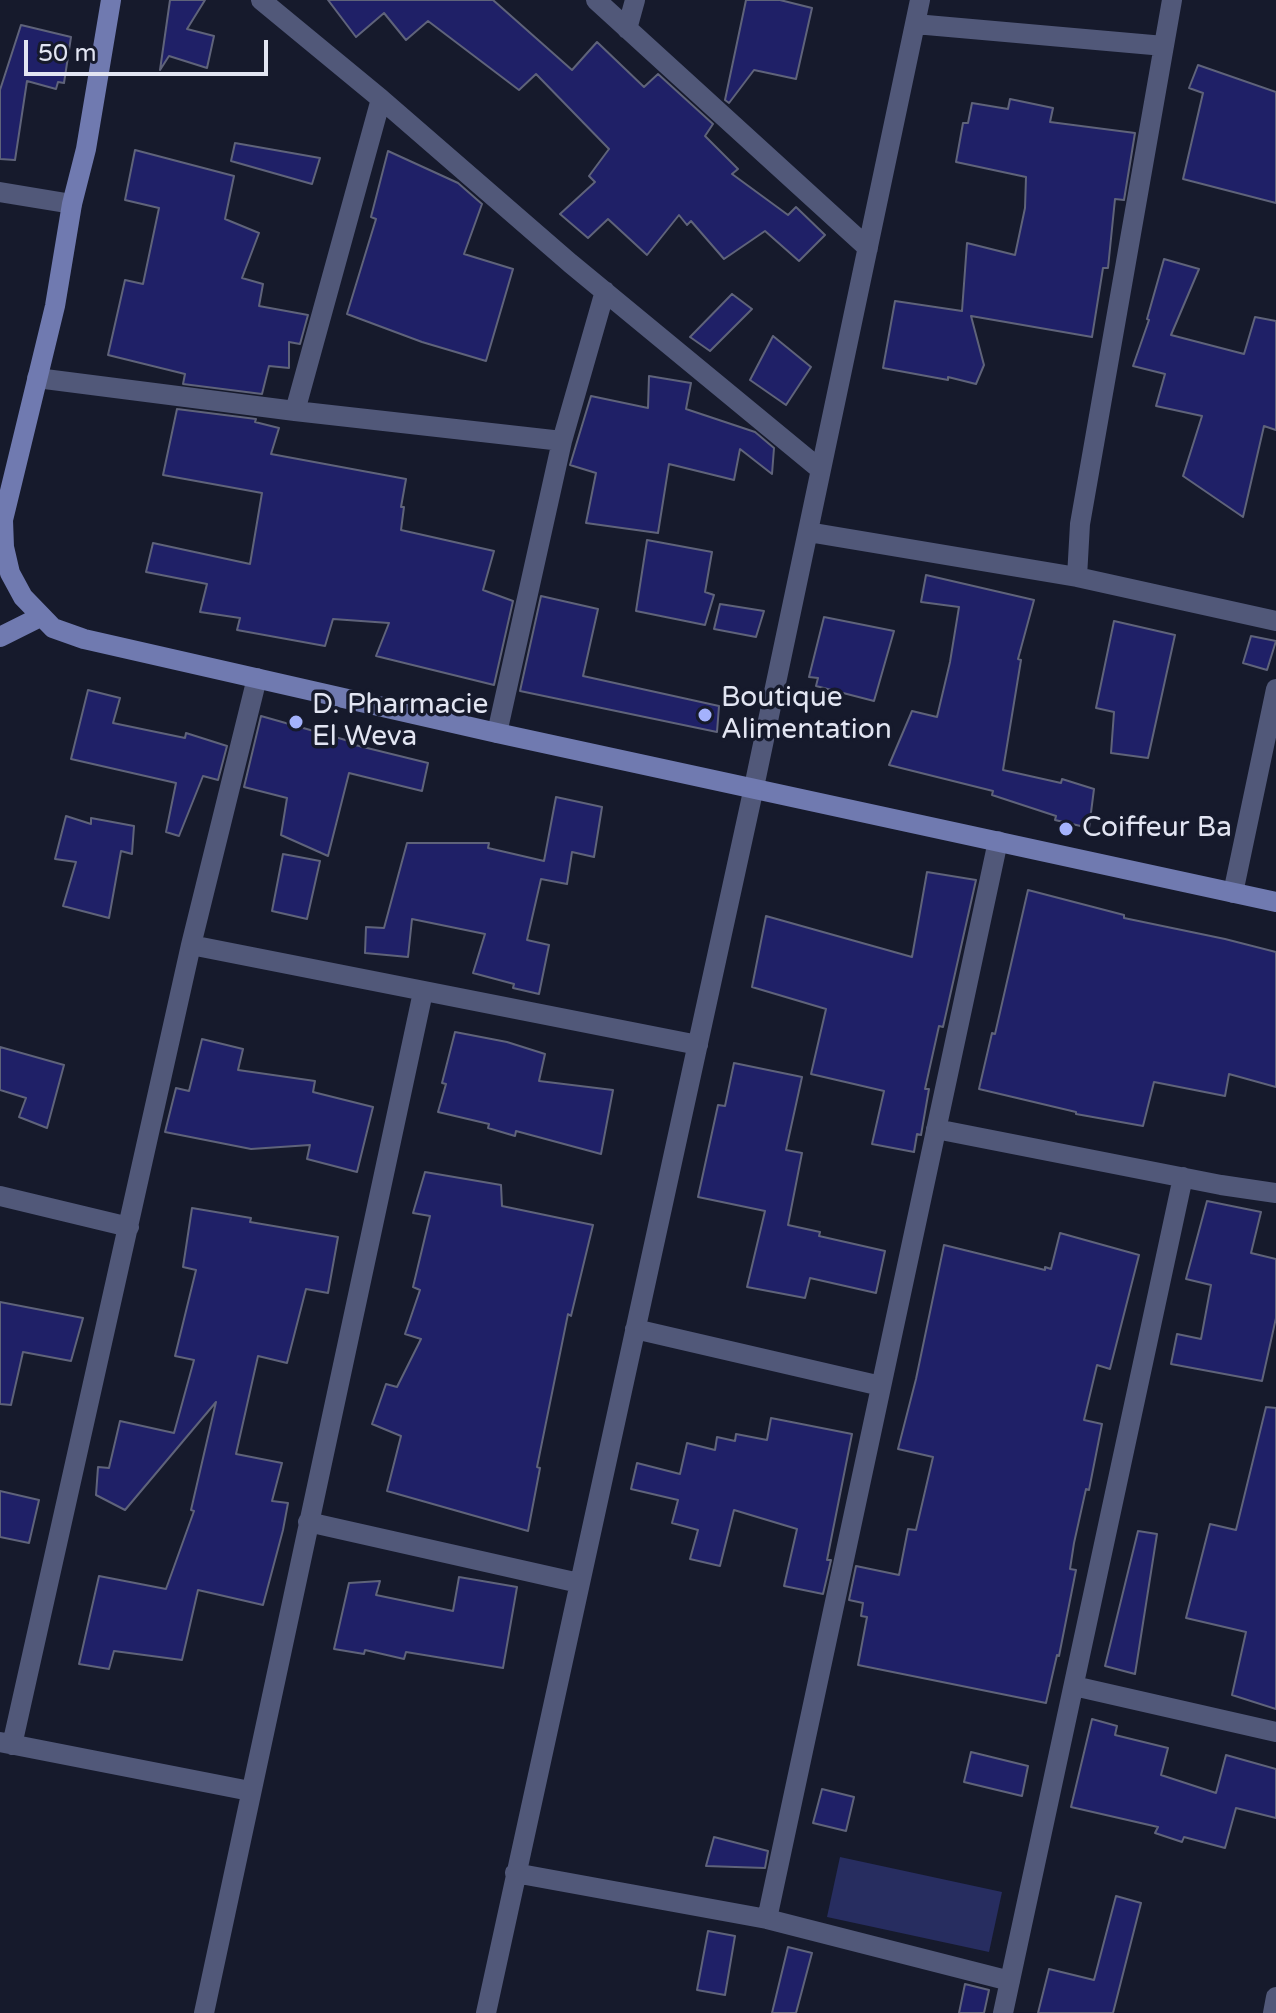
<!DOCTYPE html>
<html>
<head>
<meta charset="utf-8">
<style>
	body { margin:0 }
	#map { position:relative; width:1276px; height:2013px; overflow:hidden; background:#161a2c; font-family:"Varela Round",sans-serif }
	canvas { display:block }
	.scale { position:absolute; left:24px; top:40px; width:244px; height:36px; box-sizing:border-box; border:4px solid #e2e5f2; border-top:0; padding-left:10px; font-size:24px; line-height:28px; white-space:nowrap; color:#e2e5f2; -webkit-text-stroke:6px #161a2c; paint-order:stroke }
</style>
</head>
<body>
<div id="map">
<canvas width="1276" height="2013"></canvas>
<div class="scale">50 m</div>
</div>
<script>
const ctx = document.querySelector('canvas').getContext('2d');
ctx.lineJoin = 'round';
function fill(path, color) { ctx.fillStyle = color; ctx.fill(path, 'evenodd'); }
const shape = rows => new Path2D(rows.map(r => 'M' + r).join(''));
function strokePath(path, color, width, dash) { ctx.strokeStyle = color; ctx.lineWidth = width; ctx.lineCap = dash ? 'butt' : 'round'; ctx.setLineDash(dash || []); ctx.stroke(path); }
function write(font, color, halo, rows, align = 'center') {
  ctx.font = font + ' "Varela Round",sans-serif'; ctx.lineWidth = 7; ctx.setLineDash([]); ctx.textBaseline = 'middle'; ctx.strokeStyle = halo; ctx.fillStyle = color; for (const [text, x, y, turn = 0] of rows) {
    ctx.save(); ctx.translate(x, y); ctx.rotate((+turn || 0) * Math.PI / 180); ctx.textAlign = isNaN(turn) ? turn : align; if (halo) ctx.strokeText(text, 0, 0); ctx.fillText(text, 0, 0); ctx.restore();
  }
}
fill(shape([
	[840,1857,1002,1892,989,1952,827,1917]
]), '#272d60');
const building = shape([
	[170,0,205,0,187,29,214,36,207,68,169,56,160,70,170,0],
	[328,0,493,0,572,70,597,42,644,87,658,74,713,124,705,136,738,169,732,174,788,215,796,207,825,235,799,261,765,231,724,259,691,221,687,225,679,215,647,255,608,219,588,238,560,214,595,182,589,176,609,149,536,74,519,90,428,21,406,40,384,13,356,37,328,0],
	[746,0,780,0,812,8,796,79,754,70,729,103,725,100,746,0],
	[21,25,71,37,64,83,58,82,56,89,27,81,15,160,0,159,0,90,21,25],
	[1198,65,1276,92,1276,203,1183,179,1203,93,1189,88,1198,65],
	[1010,99,1053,108,1050,122,1135,133,1124,200,1115,199,1108,268,1103,268,1092,337,971,316,984,365,976,384,948,377,948,380,883,368,895,301,962,311,967,243,1015,255,1025,208,1026,177,956,162,963,123,968,123,972,103,1008,109,1010,99],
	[235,143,320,158,312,184,231,161,235,143],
	[135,150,234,176,225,219,259,233,242,278,263,284,259,306,308,315,300,344,289,342,289,368,269,366,262,394,183,384,185,374,108,355,125,280,143,284,159,208,125,200,135,150],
	[388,151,458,183,482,204,464,254,513,269,486,361,422,342,347,314,376,219,371,217,388,151],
	[1164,259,1199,269,1171,335,1244,354,1255,317,1276,321,1276,430,1264,426,1243,517,1183,476,1202,416,1156,406,1165,374,1133,366,1149,320,1147,319,1164,259],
	[732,294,752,309,710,351,690,337,732,294],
	[773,336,811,367,786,405,750,380,773,336],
	[649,376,691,383,686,409,755,432,774,448,772,474,740,449,734,480,669,464,658,533,586,523,596,473,570,465,591,396,648,408,649,376],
	[177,409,256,419,255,422,279,428,271,454,406,479,401,507,404,507,401,530,494,551,483,590,513,601,494,685,376,656,389,623,333,619,325,646,237,630,240,618,200,612,207,584,146,572,153,543,250,564,262,493,163,475,177,409],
	[647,540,712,552,705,592,714,595,705,625,636,611,647,540],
	[926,575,1034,600,1018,659,1021,660,1003,770,1061,783,1062,779,1094,789,1089,828,1055,820,1056,816,992,795,993,791,889,765,912,711,937,717,950,662,959,607,921,602,926,575],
	[541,596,598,609,583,676,719,706,717,732,520,691,541,596],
	[720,604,764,611,756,637,714,629,720,604],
	[824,617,894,631,874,701,816,686,818,678,809,677,824,617],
	[1114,621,1175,635,1148,758,1111,753,1114,712,1096,708,1114,621],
	[1251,636,1276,641,1267,670,1243,663,1251,636],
	[88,690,120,698,113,723,185,738,186,733,227,746,218,780,203,776,179,836,166,832,176,783,71,759,88,690],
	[261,716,356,743,355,745,428,763,422,791,349,773,328,856,281,835,287,798,244,787,261,716],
	[556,797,602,807,594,857,572,852,567,884,541,879,527,940,549,945,539,994,513,988,514,984,473,973,485,934,412,919,408,957,365,953,366,927,384,928,407,843,489,843,488,848,544,861,556,797],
	[66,816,91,824,91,818,134,826,132,854,121,851,109,918,63,906,76,862,55,859,66,816],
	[283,854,320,861,307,919,272,911,283,854],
	[927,872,976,880,943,1027,939,1026,925,1089,929,1089,921,1135,917,1134,914,1152,872,1144,884,1091,811,1074,826,1009,752,987,766,916,912,957,927,872],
	[1028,890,1124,915,1124,918,1225,939,1276,952,1276,1087,1229,1074,1225,1096,1154,1082,1143,1126,1076,1114,1076,1112,979,1089,992,1033,995,1034,1028,890],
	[455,1032,507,1042,545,1054,539,1081,613,1090,601,1154,516,1131,515,1136,488,1128,489,1124,438,1112,446,1084,442,1083,455,1032],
	[202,1039,243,1049,238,1070,315,1081,313,1092,373,1107,357,1172,307,1159,310,1145,251,1149,165,1132,176,1088,189,1091,202,1039],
	[0,1047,64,1065,47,1128,19,1117,26,1098,0,1090,0,1047],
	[734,1063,802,1077,786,1150,802,1153,788,1225,820,1232,819,1236,885,1251,876,1293,810,1278,805,1298,747,1287,765,1211,698,1197,718,1105,725,1106,734,1063],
	[425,1172,501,1185,502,1206,593,1225,571,1316,568,1314,537,1467,540,1468,528,1531,387,1491,401,1436,372,1424,386,1384,397,1387,421,1339,405,1334,420,1290,413,1287,430,1216,413,1213,425,1172],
	[1207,1201,1261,1212,1251,1253,1276,1259,1276,1318,1262,1381,1171,1364,1177,1334,1201,1339,1211,1285,1186,1279,1207,1201],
	[192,1208,251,1218,250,1222,338,1237,328,1293,306,1289,287,1363,258,1356,236,1454,282,1463,272,1501,288,1503,283,1530,263,1605,198,1590,182,1660,114,1651,109,1669,79,1664,99,1576,166,1589,194,1511,191,1510,216,1402,125,1510,96,1495,98,1467,109,1468,120,1421,174,1433,194,1360,175,1356,196,1270,183,1267,192,1208],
	[1060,1233,1139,1255,1110,1369,1097,1365,1084,1420,1102,1424,1089,1490,1086,1489,1074,1543,1070,1569,1076,1570,1059,1656,1057,1655,1046,1703,858,1665,867,1617,861,1616,863,1603,849,1600,856,1566,899,1575,908,1529,916,1530,933,1457,898,1449,916,1379,944,1245,1045,1270,1045,1267,1051,1269,1060,1233],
	[0,1302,83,1318,71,1361,23,1352,11,1405,0,1404,0,1302],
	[1266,1407,1276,1408,1276,1709,1232,1695,1246,1632,1186,1618,1210,1524,1236,1530,1266,1407],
	[771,1418,852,1434,827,1560,831,1560,823,1594,784,1586,797,1529,734,1510,720,1566,690,1559,698,1530,672,1523,678,1500,631,1489,637,1463,680,1474,687,1443,715,1450,717,1437,735,1441,736,1434,767,1440,771,1418],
	[0,1491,39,1500,29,1543,0,1537,0,1491],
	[1138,1531,1157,1534,1135,1674,1105,1666,1138,1531],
	[459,1577,517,1587,503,1668,406,1652,404,1659,365,1650,364,1654,334,1649,349,1583,380,1581,376,1595,453,1611,459,1577],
	[1092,1719,1117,1726,1115,1735,1168,1748,1161,1775,1216,1793,1226,1755,1276,1769,1276,1818,1236,1808,1225,1848,1184,1837,1182,1842,1155,1833,1158,1827,1071,1807,1092,1719],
	[971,1752,1028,1766,1022,1796,964,1782,971,1752],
	[822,1789,854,1797,846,1831,813,1823,822,1789],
	[714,1837,768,1851,765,1868,706,1866,714,1837],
	[1116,1896,1141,1903,1113,2013,1038,2013,1049,1969,1094,1980,1116,1896],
	[708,1931,735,1936,725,1995,697,1990,708,1931],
	[788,1947,812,1953,796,2013,772,2013,788,1947],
	[965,1984,989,1990,984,2013,959,2013,965,1984]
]);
fill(building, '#1f2067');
strokePath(building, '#5f637a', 2);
strokePath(shape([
	[261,0,381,99,570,263,821,470],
	[596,0,868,248],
	[915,24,1164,46],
	[627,29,635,0],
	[0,192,72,204],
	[37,378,295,411,562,441],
	[295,411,381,99],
	[808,532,1077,577,1276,621],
	[1077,577,1080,524,1172,0],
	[497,733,562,441,605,291],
	[1233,893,1276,689],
	[191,945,698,1045],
	[936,1129,1221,1185,1276,1193],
	[0,1196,129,1227],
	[635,1329,881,1386],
	[308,1522,579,1583],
	[1074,1686,1276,1732],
	[0,1742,250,1791],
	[12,1745,191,945,257,678],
	[515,1873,767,1919,1010,1981],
	[767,1919,998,841],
	[204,2013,423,992],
	[486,2013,754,787,920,0],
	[1003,2013,1183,1177],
	[1273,2013,1276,1997]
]), '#515879', 20);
strokePath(shape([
	[111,0,86,149,72,204,55,306,3,520,4,547,10,573,23,597,53,628,84,639,497,733,1276,902],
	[0,637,40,617]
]), '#707ab0', 20);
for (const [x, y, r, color] of [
	[705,715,8,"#a4b2fc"],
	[296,722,8,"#a4b2fc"],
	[1066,829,8,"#a4b2fc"]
]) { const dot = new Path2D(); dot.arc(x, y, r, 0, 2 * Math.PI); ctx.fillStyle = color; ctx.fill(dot); strokePath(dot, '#161a2c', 3); }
write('28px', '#e2e5f2', '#161a2c', [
	["Boutique",721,699],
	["Alimentation",721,731],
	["D. Pharmacie",312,706],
	["El Weva",312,738],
	["Coiffeur Ba",1082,829]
], 'left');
</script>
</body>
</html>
